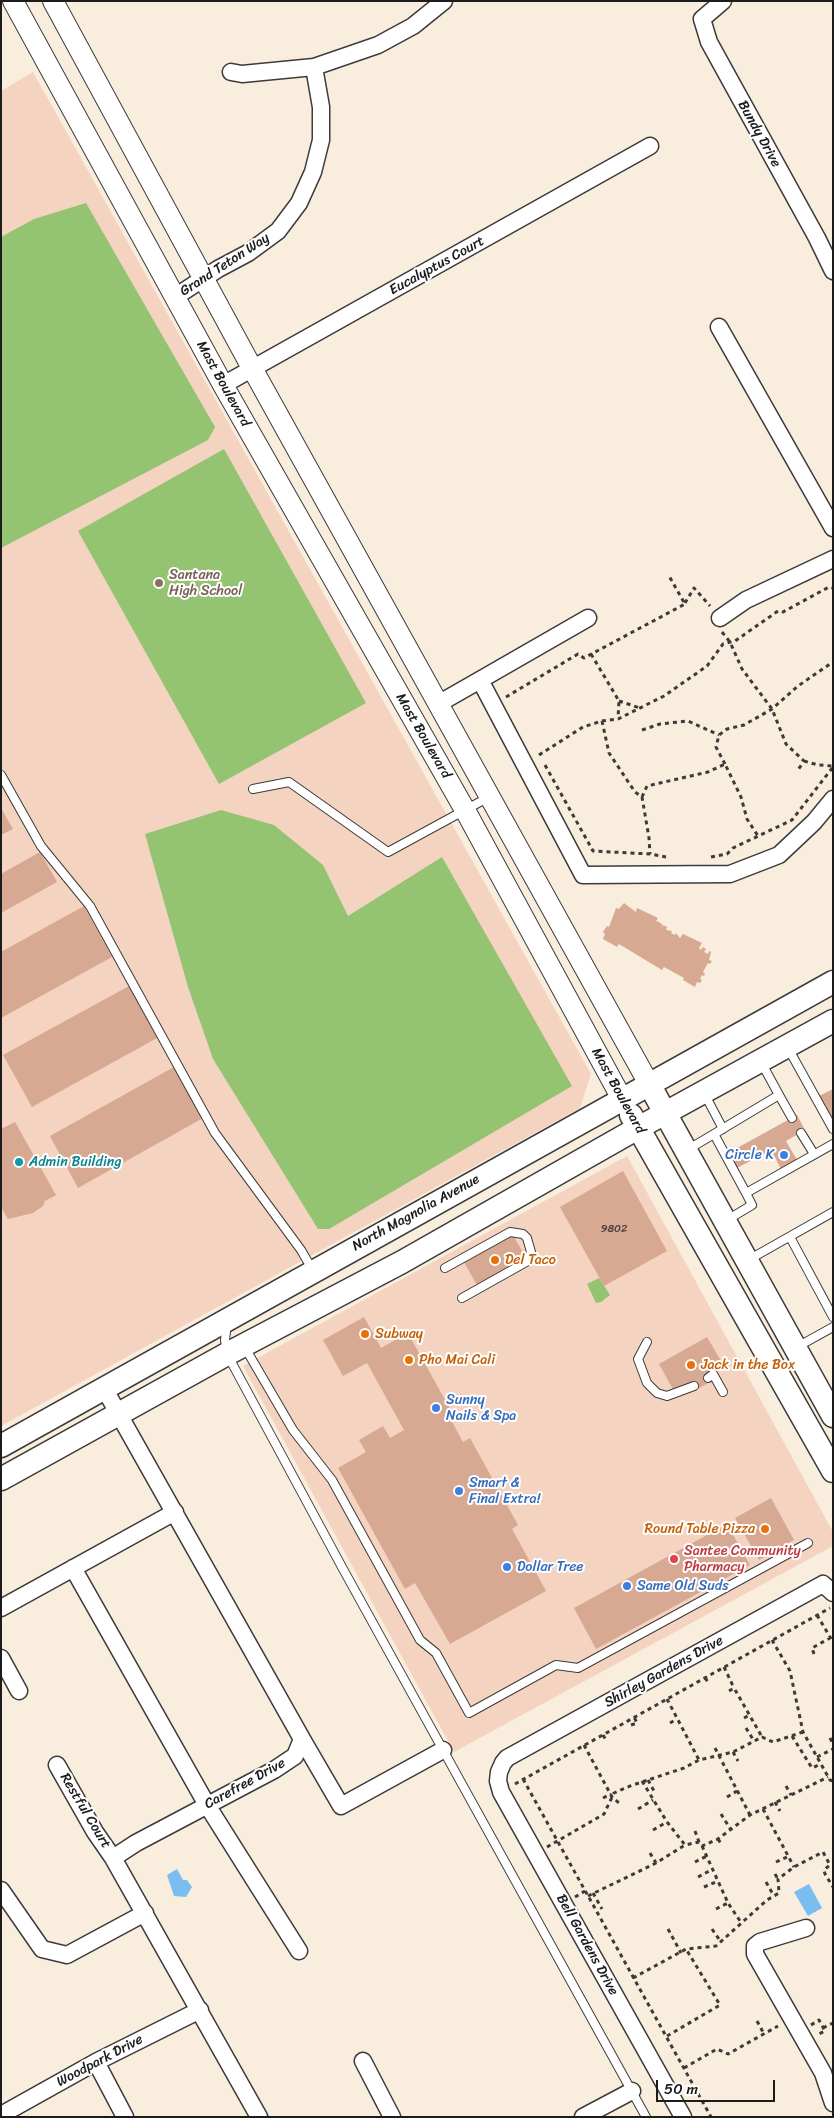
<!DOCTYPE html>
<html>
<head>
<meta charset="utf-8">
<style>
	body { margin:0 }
	#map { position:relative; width:834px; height:2118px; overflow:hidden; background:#f9edde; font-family:Sriracha,sans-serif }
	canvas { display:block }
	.frame { position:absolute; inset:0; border:2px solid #1c1c1c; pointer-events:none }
	.scale { position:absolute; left:656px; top:2080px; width:119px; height:22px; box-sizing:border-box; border:2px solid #1c1c1c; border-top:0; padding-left:6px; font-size:15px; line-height:18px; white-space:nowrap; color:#1c1c1c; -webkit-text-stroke:4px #fff; paint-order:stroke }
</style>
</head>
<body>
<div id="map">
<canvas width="834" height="2118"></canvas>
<div class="frame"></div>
<div class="scale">50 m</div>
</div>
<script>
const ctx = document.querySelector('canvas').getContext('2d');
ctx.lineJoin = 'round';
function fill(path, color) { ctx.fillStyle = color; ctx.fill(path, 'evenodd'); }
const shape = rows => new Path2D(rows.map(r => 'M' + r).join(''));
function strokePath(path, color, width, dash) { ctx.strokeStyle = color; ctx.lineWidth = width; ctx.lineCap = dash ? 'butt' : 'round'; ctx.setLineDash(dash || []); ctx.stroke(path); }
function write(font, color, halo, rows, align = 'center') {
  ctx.font = font + ' Sriracha,sans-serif'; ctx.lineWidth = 4; ctx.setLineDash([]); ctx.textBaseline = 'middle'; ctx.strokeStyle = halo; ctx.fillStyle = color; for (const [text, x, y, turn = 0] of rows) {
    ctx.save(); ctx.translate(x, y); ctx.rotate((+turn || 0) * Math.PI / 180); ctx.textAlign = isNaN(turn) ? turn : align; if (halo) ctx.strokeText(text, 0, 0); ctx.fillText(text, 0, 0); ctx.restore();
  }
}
fill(shape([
	[33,72,591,1074,580,1108,1,1426,1,91],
	[627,1156,833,1532,833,1546,454,1752,243,1366]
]), '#f4d3c0');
fill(shape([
	[86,203,215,427,208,440,1,548,1,237,34,219],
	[224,449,366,703,219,784,78,531],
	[221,810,274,825,323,865,348,916,442,857,572,1086,329,1229,318,1229,213,1059,188,987,145,834],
	[599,1278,610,1295,601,1302,596,1303,587,1284]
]), '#94c372');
fill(shape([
	[177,1869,183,1880,187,1880,192,1887,186,1897,174,1896,167,1875],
	[809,1884,822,1908,808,1916,794,1892]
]), '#7abdf0');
fill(shape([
	[1,808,13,829,1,835],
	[40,852,57,882,1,913,1,874],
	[624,903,636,912,637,908,658,918,655,923,657,921,662,924,662,927,663,925,667,927,666,930,672,931,671,933,675,935,676,933,680,938,683,934,702,943,699,948,701,950,703,947,706,949,704,952,708,954,709,951,711,952,709,960,712,961,710,964,708,963,703,972,705,974,704,976,702,975,700,979,702,980,700,983,697,982,695,987,683,980,684,978,664,967,662,970,619,944,617,947,603,939,605,934,603,932,607,926,609,927,616,908,619,909],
	[84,906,112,957,1,1018,1,952],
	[129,986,157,1038,32,1107,3,1055],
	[174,1067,203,1118,78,1188,50,1136],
	[833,1089,833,1125,817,1097],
	[797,1115,805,1130,786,1141,797,1160,781,1169,771,1150,737,1168,728,1153],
	[15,1122,56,1195,45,1201,43,1206,33,1213,8,1219,1,1207,1,1129],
	[623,1171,667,1251,604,1286,560,1207],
	[513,1235,526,1258,477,1285,464,1262],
	[364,1317,381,1348,408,1333,455,1418,451,1420,463,1442,470,1438,518,1525,512,1529,546,1591,450,1644,415,1583,405,1589,338,1468,366,1452,359,1440,383,1426,390,1438,404,1430,367,1363,343,1376,323,1340],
	[707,1337,724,1366,706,1375,710,1382,696,1390,693,1383,675,1393,659,1364],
	[771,1498,794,1540,759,1560,735,1518],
	[727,1524,750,1565,596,1649,574,1608]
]), '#d7a892');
const service = shape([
	[1,775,41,846,90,906,215,1133,301,1250,312,1269],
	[253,789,289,782,388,852,489,797],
	[788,1048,833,1129],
	[704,1093,723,1129],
	[779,1095,792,1118],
	[801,1133,814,1154],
	[714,1134,779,1095,761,1062],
	[687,1150,714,1134,746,1193],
	[727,1220,752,1205,746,1193,833,1144],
	[790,1237,833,1317],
	[750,1259,833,1212],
	[445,1268,510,1232,523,1234,527,1238,531,1252,528,1261,462,1298],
	[227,1323,225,1340,227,1354,343,1569,646,2117],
	[647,1342,638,1359,647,1383,657,1393,667,1396,694,1386],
	[244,1346,293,1430,332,1480,420,1640,436,1653,469,1713,556,1665,578,1668,808,1543],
	[797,1347,833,1327],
	[708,1378,713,1374,723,1392]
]);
const minor = shape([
	[723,1,702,19,709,42,817,238,833,271],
	[231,72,242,74,314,67,378,45,413,26,444,1],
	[175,297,218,269,248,253,278,231,299,203,313,172,321,140,321,107,314,67],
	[719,327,833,528],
	[223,385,650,146],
	[588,618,480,680,583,875,730,874,779,855,814,822,833,799],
	[720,618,746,600,833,559],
	[438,704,480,680],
	[104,1388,302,1739,295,1756,274,1770,136,1843,113,1858,259,2117],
	[73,1568,207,1805,299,1951],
	[1,1608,175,1512],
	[1,1658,19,1691],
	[302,1739,341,1806,443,1750],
	[57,1765,95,1832,113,1858],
	[1,1890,42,1949,67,1955,145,1913],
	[806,1928,760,1942,755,1946,755,1954,823,2073,833,2103],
	[363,2061,392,2117],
	[96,2062,125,2117],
	[1,2115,96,2062,200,2010],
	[583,2117,632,2091],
	[683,2117,501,1792,498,1781,499,1772,503,1763,507,1758,823,1584,833,1593]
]);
const tertiary = shape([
	[13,1,223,385,465,810,622,1099],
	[53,1,252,368,649,1084]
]);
const secondary = shape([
	[649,1084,833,1416],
	[631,1115,833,1471],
	[1,1446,833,982],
	[1,1479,227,1354,402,1262,638,1128,833,1021]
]);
strokePath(service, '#3d3b39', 10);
strokePath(minor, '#3d3b39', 19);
strokePath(tertiary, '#3d3b39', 22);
strokePath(secondary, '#3d3b39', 25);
strokePath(shape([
	[685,603,694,588,710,606],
	[722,632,730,642,742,669,772,709,786,744,804,761,798,770],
	[591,654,619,701,618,718],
	[506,697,578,654,584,658,685,604,669,576],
	[619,701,640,708],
	[602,721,609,753,635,792,642,797,649,838,650,854],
	[642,730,660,724,688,721,719,735],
	[539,755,583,727,602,721,618,719,664,696,707,666,723,644,735,641,778,611,783,612,829,587,833,588],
	[804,761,818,765,833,766],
	[725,764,716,747,719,735,727,729,744,725,772,709,798,686,833,662],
	[545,765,593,851,650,854,666,857],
	[642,797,647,786,708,772,725,764,741,797,747,819,758,836],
	[711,857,727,854,733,848,792,820,833,767],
	[817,1615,833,1642],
	[772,1640,790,1671,803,1732,830,1780,833,1781],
	[814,1654,812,1648,830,1638],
	[724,1667,734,1688],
	[705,1678,708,1682],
	[729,1691,734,1688,762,1737],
	[667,1699,699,1760],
	[744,1718,750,1715],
	[670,1723,677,1719],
	[631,1725,637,1723,634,1717],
	[746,1728,754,1741],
	[603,1735,606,1740],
	[792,1736,812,1768,821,1764],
	[830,1738,833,1744],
	[584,1745,612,1797,619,1803],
	[715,1748,750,1815],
	[733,1752,738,1761],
	[817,1757,833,1749],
	[523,1779,711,2117],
	[648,1780,654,1791],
	[642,1781,667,1822,685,1845,699,1842,702,1846,718,1839,750,1815,828,1777],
	[515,1784,830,1608],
	[786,1786,791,1795],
	[727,1797,737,1791],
	[603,1798,611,1794],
	[775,1802,780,1811],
	[638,1809,653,1800],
	[763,1809,794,1867],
	[721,1814,731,1830],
	[653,1830,667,1822],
	[695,1831,699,1842],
	[718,1839,722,1845],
	[702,1846,728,1903,742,1924],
	[547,1847,604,1814,614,1793,630,1786,684,1768,699,1760,733,1752,762,1737,773,1742,803,1732],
	[650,1853,656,1863],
	[695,1862,707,1856],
	[776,1862,787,1857],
	[775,1874,778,1879],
	[698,1877,713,1869],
	[766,1882,774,1896],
	[704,1887,718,1881],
	[593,1893,602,1909],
	[588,1896,656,1863,685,1845],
	[575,1897,585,1891],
	[716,1909,728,1903],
	[668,1929,681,1953],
	[712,1929,721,1942],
	[633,1978,686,1949,716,1946,767,1900,779,1893,778,1879,794,1867,823,1852,830,1865,824,1870,825,1874,833,1887],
	[757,2021,764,2034],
	[811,2025,819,2020,825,2031,819,2034],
	[823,2028,833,2023],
	[667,2036,720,2005,686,1949],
	[684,2068,717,2049,728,2054,778,2026]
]), '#3d3b39', 3, [4, 4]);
strokePath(service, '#fff', 8);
strokePath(minor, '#fff', 16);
strokePath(tertiary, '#fff', 20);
strokePath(secondary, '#fff', 22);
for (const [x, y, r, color] of [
	[159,583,5,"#8d6e63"],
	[784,1155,5,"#3f7fe0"],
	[19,1162,5,"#0f9aa8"],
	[495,1260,5,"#e8710a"],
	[365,1334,5,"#e8710a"],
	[409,1360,5,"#e8710a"],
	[691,1365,5,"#e8710a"],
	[436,1408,5,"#3f7fe0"],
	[459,1491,5,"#3f7fe0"],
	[765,1529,5,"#e8710a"],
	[674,1559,5,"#e0444e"],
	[507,1567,5,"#3f7fe0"],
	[627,1586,5,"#3f7fe0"]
]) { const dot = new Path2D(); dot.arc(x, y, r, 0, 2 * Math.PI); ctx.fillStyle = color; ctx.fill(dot); strokePath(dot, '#fff', 2); }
write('11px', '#4b3f3a', null, [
	["9802",614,1229]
]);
write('14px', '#1c1c1c', '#fff', [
	["Bundy Drive",759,134,61],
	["Grand Teton Way",225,265,-33],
	["Eucalyptus Court",437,266,-29],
	["Mast Boulevard",223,384,61],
	["Mast Boulevard",423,736,60],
	["Mast Boulevard",618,1091,61],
	["North Magnolia Avenue",416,1213,-29],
	["Shirley Gardens Drive",664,1672,-29],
	["Carefree Drive",245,1784,-29],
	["Restful Court",85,1811,59],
	["Bell Gardens Drive",587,1945,61],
	["Woodpark Drive",100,2061,-28]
]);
write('14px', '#785e54', '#fff', [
	["Santana",169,575],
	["High School",169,591]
], 'left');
write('14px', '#366cbe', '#fff', [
	["Circle K",774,1155,"right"],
	["Sunny",446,1400],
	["Nails & Spa",446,1416],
	["Smart &",469,1483],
	["Final Extra!",469,1499],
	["Dollar Tree",517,1567],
	["Same Old Suds",637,1586]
], 'left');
write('14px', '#0d838f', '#fff', [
	["Admin Building",29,1162]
], 'left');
write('14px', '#c56008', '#fff', [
	["Del Taco",505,1260],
	["Subway",375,1334],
	["Pho Mai Cali",419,1360],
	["Jack in the Box",701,1365],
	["Round Table Pizza",755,1529,"right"]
], 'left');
write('14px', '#be3a42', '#fff', [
	["Santee Community",684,1551],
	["Pharmacy",684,1567]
], 'left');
</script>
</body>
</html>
